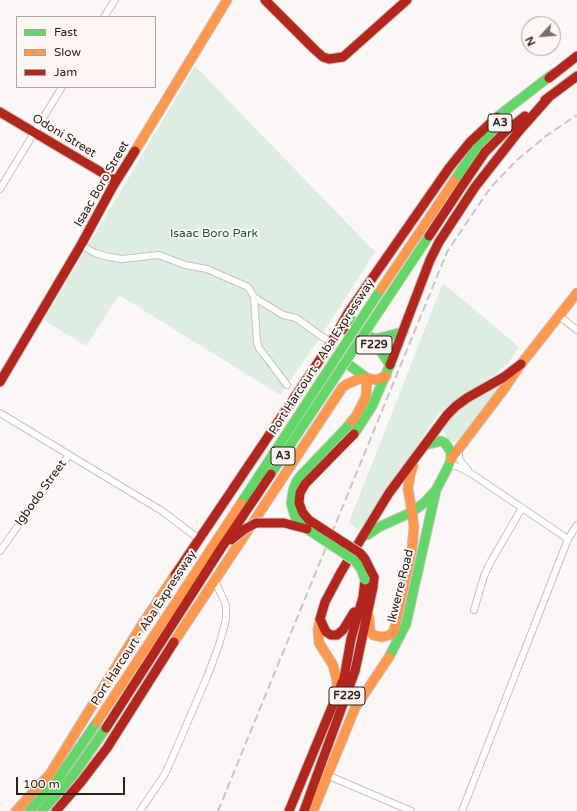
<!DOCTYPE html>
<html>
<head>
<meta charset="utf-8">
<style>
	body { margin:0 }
	#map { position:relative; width:577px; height:811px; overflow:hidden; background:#fbf7f6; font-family:"Varela Round",sans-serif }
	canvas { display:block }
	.legend { position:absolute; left:16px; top:16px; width:140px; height:72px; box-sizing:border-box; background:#fef6f3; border:1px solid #aba19d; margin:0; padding:5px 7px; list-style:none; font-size:12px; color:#2e211c }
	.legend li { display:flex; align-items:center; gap:8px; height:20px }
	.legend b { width:20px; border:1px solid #aba19d }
	.north { position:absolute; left:521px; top:16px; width:40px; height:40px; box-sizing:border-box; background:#fef6f3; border:1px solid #aba19d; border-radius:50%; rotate:244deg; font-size:11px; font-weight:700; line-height:16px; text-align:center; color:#2e211c }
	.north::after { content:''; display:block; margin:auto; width:14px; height:18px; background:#766c68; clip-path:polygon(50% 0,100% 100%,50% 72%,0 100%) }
	.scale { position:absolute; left:16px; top:777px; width:109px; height:18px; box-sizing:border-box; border:2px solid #2e211c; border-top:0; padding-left:5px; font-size:12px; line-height:14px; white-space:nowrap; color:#2e211c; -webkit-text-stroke:3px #fef6f3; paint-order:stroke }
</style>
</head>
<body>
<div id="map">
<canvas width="577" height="811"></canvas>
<ul class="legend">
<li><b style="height:5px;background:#63d668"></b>Fast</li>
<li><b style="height:5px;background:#ff974d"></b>Slow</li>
<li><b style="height:5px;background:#b3261e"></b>Jam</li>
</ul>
<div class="north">N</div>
<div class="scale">100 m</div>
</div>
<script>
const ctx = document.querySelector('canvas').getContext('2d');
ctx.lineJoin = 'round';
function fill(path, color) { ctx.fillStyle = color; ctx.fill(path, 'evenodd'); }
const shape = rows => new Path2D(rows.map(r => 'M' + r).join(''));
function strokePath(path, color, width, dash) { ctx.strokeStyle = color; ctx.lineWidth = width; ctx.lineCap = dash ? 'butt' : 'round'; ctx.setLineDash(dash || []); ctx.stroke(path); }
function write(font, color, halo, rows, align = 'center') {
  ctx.font = font + ' "Varela Round",sans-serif'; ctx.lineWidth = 4; ctx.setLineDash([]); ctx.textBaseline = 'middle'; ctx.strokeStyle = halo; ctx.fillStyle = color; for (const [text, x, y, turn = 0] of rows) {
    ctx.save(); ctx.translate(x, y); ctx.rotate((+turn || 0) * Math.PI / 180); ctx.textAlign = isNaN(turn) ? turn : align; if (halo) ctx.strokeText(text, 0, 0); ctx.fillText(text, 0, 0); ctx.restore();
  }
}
fill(shape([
	[195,66,375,252,321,336,280,395,119,295,86,346,44,320],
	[443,283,519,347,509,362,493,376,451,403,438,414,363,529,357,529,349,522],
	[498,387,498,390,460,440,453,442,448,439,443,431,444,427,451,416,464,405]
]), '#ddede1');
const street = shape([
	[104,17,115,0],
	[0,189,62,87],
	[81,245,95,253,109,257,122,259,159,255,185,265,207,269,248,287,254,297,283,315,296,318,321,336,332,342],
	[254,297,257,342,259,348,287,385],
	[559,316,577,330],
	[0,413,162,511,199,539],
	[459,448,459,458,462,463,468,470],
	[449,465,459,467,472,474,568,539],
	[0,551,69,455],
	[474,610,484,576,490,563,522,508],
	[327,775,411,811],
	[140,811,165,774,173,756,207,677,219,645,226,620,226,605,214,579],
	[462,811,568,539,577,525]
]);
const fast = shape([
	[497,117,554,73],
	[454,181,479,144,492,131],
	[348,313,351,320,367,336,376,339,403,332],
	[338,357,367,378],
	[354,434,372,406,390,365,380,350,356,335],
	[367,535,379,527,412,512,424,503,436,490,449,465,451,459,451,452,445,443,441,441,425,445],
	[389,657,406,624,436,490],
	[29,811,57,780,97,722],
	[42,811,74,774,106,728]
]);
const slow = shape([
	[135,151,227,0],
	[347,427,356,416,366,397,367,378],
	[451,459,504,389,521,364,577,293],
	[412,512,408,489,410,475,413,466],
	[369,617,370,631,373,635,382,637,390,635,394,631,412,549,414,527,412,512],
	[320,619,318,630,319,643,333,665,337,681,337,693],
	[174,642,342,388,347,384,359,379,367,378,376,380,386,376],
	[16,811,50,774,143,623,175,575],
	[313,811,355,708,389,657]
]);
const jam = shape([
	[265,0,314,49,323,57,329,59,343,57,407,0],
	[549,78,577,56],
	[545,100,577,76],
	[0,112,116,181],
	[462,186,485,152,505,132,525,116],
	[340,327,348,313,449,168,470,142,497,117],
	[390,365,430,260,439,242,475,187,519,131,550,96],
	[0,382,81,245,113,186,135,151],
	[175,575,329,346,340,327,356,335],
	[320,619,325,602,341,572,389,493,447,415,456,406,467,398,504,377,521,364],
	[320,619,326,632,331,635,337,635,343,630,354,612],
	[56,811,81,782,107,748,174,642],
	[289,811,344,678,351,639,363,597,365,580],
	[304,811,355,671,373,587,374,577]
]);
strokePath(street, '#cac2be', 8);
strokePath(fast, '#cac2be', 11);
strokePath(slow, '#cac2be', 11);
strokePath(jam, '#cac2be', 11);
strokePath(street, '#fefefe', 6);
strokePath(fast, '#63d668', 9);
strokePath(slow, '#ff974d', 9);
strokePath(jam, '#b3261e', 9);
strokePath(shape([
	[218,811,447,252,465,225,491,187,517,160,546,136,577,115]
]), '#c7c5c5', 2, [8, 4]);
const fastBridge = shape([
	[347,427,301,475,296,482,293,490,291,504,295,517,307,529,355,561,361,569,365,580],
	[271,474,429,236],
	[241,503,381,289]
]);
const slowBridge = shape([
	[381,289,454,181],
	[97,722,241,503]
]);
const jamBridge = shape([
	[429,236,462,186],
	[354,434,305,484,300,493,299,503,303,513,309,520,360,553,365,559,374,577],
	[231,540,245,529,256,523,284,523,307,529],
	[106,728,222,547,271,474]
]);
strokePath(fastBridge, '#d8d4d3', 11, []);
strokePath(slowBridge, '#d8d4d3', 11, []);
strokePath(jamBridge, '#d8d4d3', 11, []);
strokePath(fastBridge, '#63d668', 9);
strokePath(slowBridge, '#ff974d', 9);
strokePath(jamBridge, '#b3261e', 9);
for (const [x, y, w] of [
	[500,123,24],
	[374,345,36],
	[283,456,24],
	[347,696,36]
]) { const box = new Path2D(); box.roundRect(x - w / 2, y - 9, w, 18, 3); ctx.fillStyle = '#fef6f3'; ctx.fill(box); strokePath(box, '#2e211c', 1); }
write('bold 11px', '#2e211c', null, [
	["A3",500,123],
	["F229",374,345],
	["A3",283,456],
	["F229",347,696]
]);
write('12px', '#2e211c', '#fef6f3', [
	["Odoni Street",64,136,31],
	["Isaac Boro Street",102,184,-60],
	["Port Harcourt - Aba Expressway",322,357,-57],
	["Igbodo Street",41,493,-54],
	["Ikwerre Road",401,586,-76],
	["Port Harcourt - Aba Expressway",144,628,-57]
]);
write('12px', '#15603b', '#fef6f3', [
	["Isaac Boro Park",214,234]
]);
</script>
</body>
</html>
